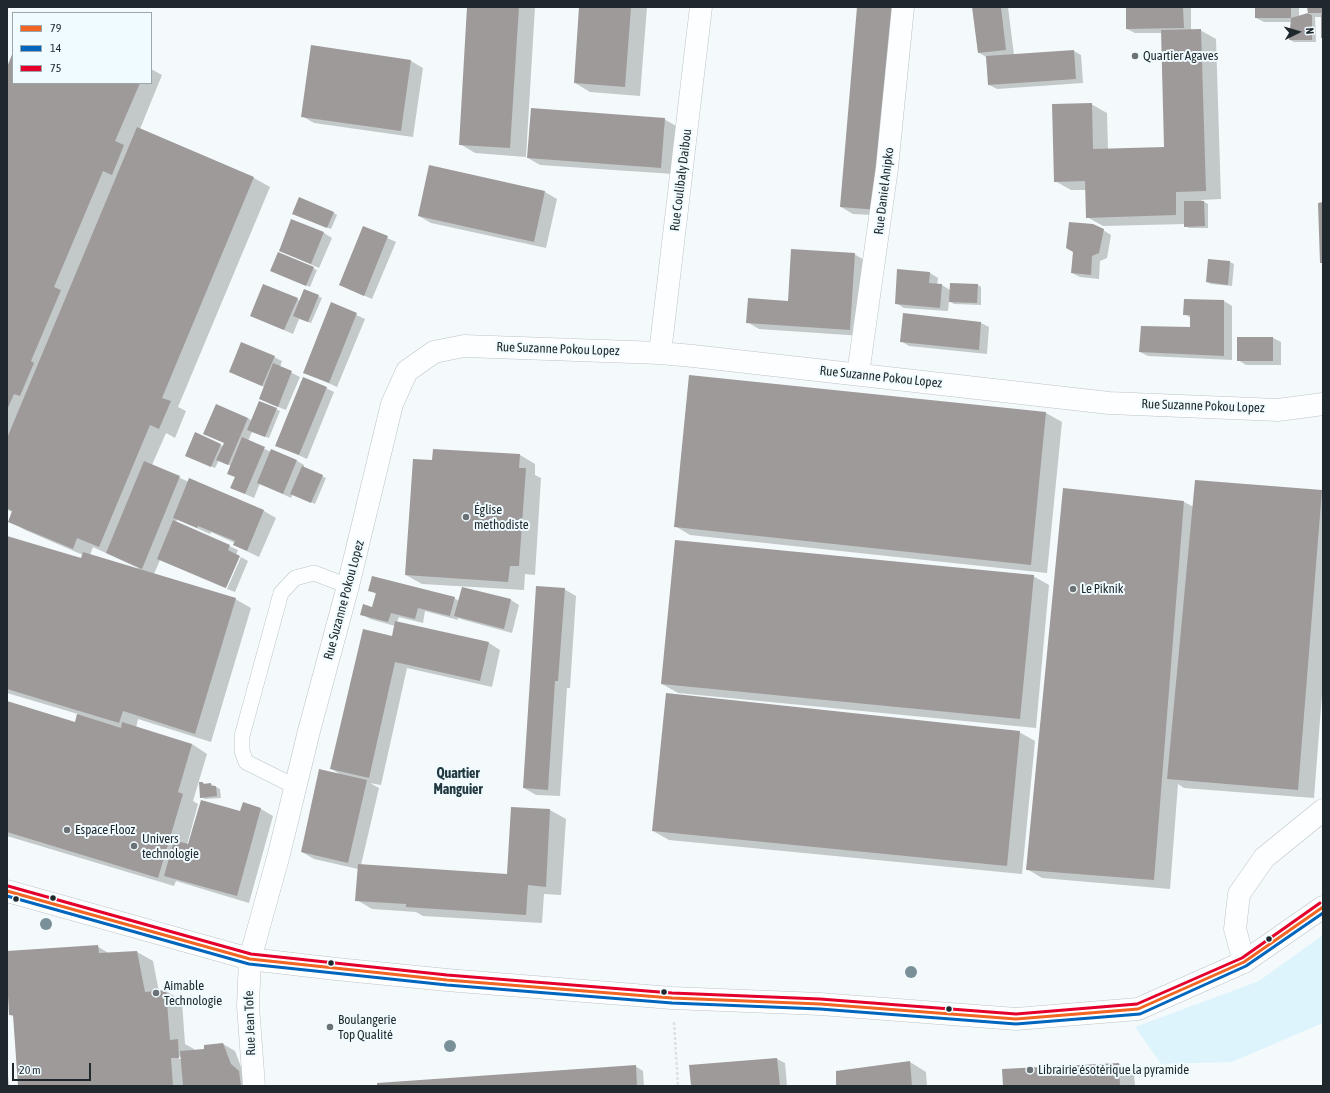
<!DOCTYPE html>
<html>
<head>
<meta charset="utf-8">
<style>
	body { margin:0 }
	#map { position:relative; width:1330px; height:1093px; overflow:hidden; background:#f4fafc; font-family:"Asap Condensed",sans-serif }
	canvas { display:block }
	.frame { position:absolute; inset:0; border:8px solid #1f282c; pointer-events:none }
	.legend { position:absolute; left:12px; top:12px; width:140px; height:72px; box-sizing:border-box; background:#f0fbff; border:1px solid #9ca7ab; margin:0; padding:5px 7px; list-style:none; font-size:12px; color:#1f282c }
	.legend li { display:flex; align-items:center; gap:8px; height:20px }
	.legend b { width:20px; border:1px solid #9ca7ab }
	.north { position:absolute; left:1278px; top:12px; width:40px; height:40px; -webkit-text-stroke:3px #f0fbff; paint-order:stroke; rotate:85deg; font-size:11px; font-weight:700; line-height:16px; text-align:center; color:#1f282c }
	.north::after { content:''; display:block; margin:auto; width:14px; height:18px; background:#1f282c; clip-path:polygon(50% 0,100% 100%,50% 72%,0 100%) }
	.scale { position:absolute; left:12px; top:1063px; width:79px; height:18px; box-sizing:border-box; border:2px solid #1f282c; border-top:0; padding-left:5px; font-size:12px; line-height:14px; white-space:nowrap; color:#1f282c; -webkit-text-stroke:3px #f0fbff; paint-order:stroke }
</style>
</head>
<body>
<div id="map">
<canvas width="1330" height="1093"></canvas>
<div class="frame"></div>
<ul class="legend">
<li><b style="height:5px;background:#f26522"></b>79</li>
<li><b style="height:5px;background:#0065bd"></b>14</li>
<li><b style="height:5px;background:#e4002b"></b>75</li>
</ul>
<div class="north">N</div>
<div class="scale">20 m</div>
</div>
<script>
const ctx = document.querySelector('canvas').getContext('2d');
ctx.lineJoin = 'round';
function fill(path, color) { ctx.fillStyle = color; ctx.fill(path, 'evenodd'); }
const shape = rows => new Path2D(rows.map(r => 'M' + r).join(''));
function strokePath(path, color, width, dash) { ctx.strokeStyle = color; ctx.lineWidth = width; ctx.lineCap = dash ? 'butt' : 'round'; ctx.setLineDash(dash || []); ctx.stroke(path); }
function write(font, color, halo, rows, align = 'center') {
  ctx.font = font + ' "Asap Condensed",sans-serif'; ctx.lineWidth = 4; ctx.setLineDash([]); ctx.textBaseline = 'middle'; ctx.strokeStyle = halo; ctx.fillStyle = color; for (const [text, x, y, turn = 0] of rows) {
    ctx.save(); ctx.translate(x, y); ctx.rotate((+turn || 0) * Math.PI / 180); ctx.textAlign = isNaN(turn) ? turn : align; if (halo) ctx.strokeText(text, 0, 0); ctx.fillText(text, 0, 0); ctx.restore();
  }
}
fill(shape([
	[1323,935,1323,1023,1232,1062,1161,1064,1135,1027,1259,981]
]), '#def4fd');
fill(shape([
	[468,7,535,7,526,157,475,153,460,144],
	[580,7,647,7,640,96,590,92,575,83],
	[858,7,889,216,853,214,841,207],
	[973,7,1008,7,1014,55,1074,51,1081,55,1083,83,997,89,989,85,986,57,978,52],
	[1127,7,1191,7,1191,30,1200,30,1216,39,1221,199,1201,200,1208,204,1208,228,1189,228,1185,226,1185,224,1103,226,1087,217,1086,190,1071,190,1055,181,1091,104,1107,113,1108,150,1165,148,1162,33,1135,33,1127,29],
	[1256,7,1299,7,1299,17,1312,16,1312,15,1309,13,1308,7,1323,7,1323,38,1322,17,1315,17,1316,42,1294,42,1290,40,1292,22,1264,22,1256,18],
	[13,55,13,83,151,83,151,69,162,75,140,129,254,178,270,187,178,407,186,411,175,438,166,433,152,465,189,482,190,480,264,511,276,518,259,557,234,545,235,543,211,532,210,534,177,519,176,523,238,550,236,555,239,556,225,588,160,560,154,574,235,599,251,608,211,742,138,719,136,728,192,744,207,754,193,801,198,804,187,845,189,845,241,813,244,803,261,809,273,816,249,903,176,881,174,886,7,836,7,702,75,723,78,714,7,693,7,537,82,560,83,555,25,530,9,521,13,512,7,510,7,69],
	[93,547,138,568,138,569,90,555],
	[411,61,423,68,413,137,314,123,302,116],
	[664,119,676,126,673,174,540,165,528,158],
	[430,166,545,192,557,199,546,248,431,223,419,216],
	[334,213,337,215,331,229,297,215],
	[292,221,324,233,332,238,319,268,280,251],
	[364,227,396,242,372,299,340,285],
	[1103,230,1111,235,1107,258,1100,261,1099,279,1080,277,1072,273],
	[854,254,866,261,862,336,759,329,747,322,789,302],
	[1209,260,1230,262,1234,264,1232,286,1211,284,1207,282],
	[313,268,317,270,310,287,275,272],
	[930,273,938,278,937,285,942,285,950,290,978,285,981,287,981,305,954,304,949,301,948,311,904,308,896,303],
	[318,296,322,298,311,323,299,319,293,334,251,316,297,299,300,301],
	[1185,300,1224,301,1232,306,1232,360,1148,356,1140,352,1191,328,1191,318,1184,314],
	[332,304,365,319,337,387,304,372],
	[981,323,989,327,987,354,909,346,901,341],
	[1273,338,1281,342,1281,365,1246,365,1238,360],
	[274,357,282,361,280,367,300,377,286,410,268,403,264,387,230,372],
	[690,376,1046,413,1062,422,1047,573,690,535,675,526],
	[326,388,334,392,307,459,276,445],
	[276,409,280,411,269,438,252,432,248,441,271,452,297,461,304,465,304,468,326,478,315,504,293,494,291,498,260,483,254,498,232,488,235,477,231,466,219,460,215,468,190,457,195,434,223,446,248,418,252,421],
	[520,455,535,464,535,475,541,478,535,575,525,574,524,590,422,584,406,575,433,461],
	[1322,491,1323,491,1323,681,1314,798,1184,788,1178,784,1170,889,1042,878,1027,869,1184,502,1194,507],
	[241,557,248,561,235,592,227,589],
	[1033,576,1049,585,1036,728,678,693,662,684],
	[463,588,511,600,519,605,512,633,464,620,458,618,458,620,425,611,423,623,399,617,397,622,489,643,500,650,492,687,407,668,381,785,370,783,379,788,361,865,508,875,550,810,566,819,561,895,544,894,542,923,423,916,416,912,372,909,357,900,358,869,314,859,302,852,341,775,332,769,393,638,395,626,370,619,362,614,373,608,376,594,370,590,454,598,459,601],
	[564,589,576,596,570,688,567,688,560,796,536,795,524,788],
	[1019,732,1035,741,1022,874,669,840,653,831],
	[203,783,206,784,211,784,220,789,221,798,205,799,201,797],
	[97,946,110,954,137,952,153,961,159,992,166,991,182,1001,185,1044,194,1049,194,1051,205,1050,223,1044,235,1051,243,1072,252,1086,19,1086,14,1017,10,1015,7,952],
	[175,1054,182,1058,182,1060,174,1056],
	[777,1059,785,1063,787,1086,692,1086],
	[910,1062,926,1072,927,1086,837,1086],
	[7,1063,9,1086,7,1086],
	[1119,1064,1134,1073,1135,1086,1004,1086],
	[635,1066,643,1071,644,1086,378,1086]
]), '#0003');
fill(shape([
	[467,7,519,7,510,148,459,145],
	[579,7,631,7,625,87,574,83],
	[857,7,895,7,878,210,840,207],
	[972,7,1001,7,1006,50,978,53],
	[1126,7,1183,7,1184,28,1126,29],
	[1255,7,1291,7,1291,18,1308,13,1312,15,1312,40,1289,40,1291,18,1255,18],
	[1307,7,1323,7,1323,13,1308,13],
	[1321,14,1323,14,1323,38,1321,38],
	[1201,29,1206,191,1176,192,1176,215,1086,218,1085,181,1054,182,1052,104,1092,103,1093,149,1164,147,1161,30],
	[311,45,411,60,401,131,301,117],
	[1074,50,1076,79,988,85,986,56],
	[13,52,13,83,140,83,115,141,124,145,112,175,103,171,54,287,61,290,31,361,34,363,20,396,14,394,7,410,7,67],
	[531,108,665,118,661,168,527,158],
	[137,127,254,177,162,398,171,401,159,429,150,425,99,547,77,538,73,549,8,522,12,511,7,508,7,438],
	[429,165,545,191,534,242,418,216],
	[299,197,334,212,327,228,292,214],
	[1184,201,1204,201,1205,226,1184,227],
	[1323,202,1323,263,1320,263,1318,203],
	[291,219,324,232,311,264,279,251],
	[1069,222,1093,224,1104,229,1099,253,1092,256,1091,275,1071,273,1073,252,1066,248],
	[363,226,388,236,364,296,339,285],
	[791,249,855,253,850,330,746,323,748,298,788,301],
	[278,252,314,267,306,286,270,271],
	[1208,259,1230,261,1228,285,1206,282],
	[897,269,930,272,929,283,942,284,940,308,895,304],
	[950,283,978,284,977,303,949,302],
	[263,284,298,298,284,330,250,316],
	[304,289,319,295,308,322,293,316],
	[1184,299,1224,300,1224,356,1139,352,1141,326,1190,327,1190,315,1183,315],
	[331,302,357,313,329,383,303,373],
	[903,313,981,322,979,350,900,342],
	[1237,337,1273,337,1273,361,1237,361],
	[241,342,275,356,262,386,229,372],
	[273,363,292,371,278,407,259,399],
	[689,375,1046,412,1031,565,674,527],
	[303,377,327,387,299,455,275,446],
	[259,401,277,408,265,437,247,430],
	[216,404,248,418,228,465,216,460,224,443,203,434],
	[195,432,221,444,211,467,185,456],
	[242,437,265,447,245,494,230,488,235,477,227,474],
	[271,449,297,460,283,494,257,483],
	[433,449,520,454,519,468,526,468,519,566,510,566,508,582,405,575,413,459,432,460],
	[144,461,180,476,142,569,106,553],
	[302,466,323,475,311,503,290,494],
	[189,478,264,510,247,551,233,545,235,541,198,526,197,528,173,518],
	[1195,480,1322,490,1298,790,1167,779],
	[1063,488,1184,501,1154,880,1026,870],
	[173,520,230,545,228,550,240,556,226,588,157,559],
	[7,536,81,558,83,552,236,598,195,734,123,711,119,723,7,689],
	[675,540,1034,575,1020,719,661,684],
	[372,576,455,597,450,616,418,608,415,619,391,613,388,622,360,615,363,604,372,607,376,593,368,591],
	[536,586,565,588,558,681,555,681,548,790,523,788],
	[462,587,511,599,504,629,454,616],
	[395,621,489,642,480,681,395,662,369,778,330,769,363,629,392,636],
	[666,693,1020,731,1007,866,652,831],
	[7,701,75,722,77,714,121,728,122,722,192,744,178,792,183,794,158,878,7,832],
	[319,769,367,780,348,863,301,852],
	[199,782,203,782,203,784,211,783,211,786,216,786,217,796,200,798],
	[201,800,240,811,243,802,261,808,237,896,164,876,174,840,188,844],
	[511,807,550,809,546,887,528,885,526,915,406,907,406,904,355,901,358,864,507,874],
	[98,945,99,953,137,951,145,992,166,990,170,1040,178,1039,179,1058,171,1058,173,1086,18,1086,13,1015,9,1015,7,978,7,951],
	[223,1043,231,1064,239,1071,241,1086,183,1086,180,1051,204,1049,204,1045],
	[777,1058,780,1086,691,1086,689,1065],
	[910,1061,912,1086,836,1086,836,1071],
	[1119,1063,1120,1086,1003,1086,1002,1069],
	[636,1065,637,1086,377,1086,377,1083]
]), '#9e9a99');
const lane = shape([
	[296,787,246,762,242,751,242,736,281,593,295,578,314,573,348,586]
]);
const street = shape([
	[660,353,701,7],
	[858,374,887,168,903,7],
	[1244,962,1235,929,1239,894,1264,858,1323,810],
	[254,1086,248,1006,250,959,279,854,309,731,348,586,392,404,407,371,434,352,464,346,660,353,693,356,1109,403,1278,410,1323,404]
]);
const secondary = shape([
	[7,891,250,959,336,969,447,980,672,998,820,1004,1016,1019,1138,1009,1244,962,1323,907]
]);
strokePath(lane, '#bcc3c6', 16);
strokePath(street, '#bcc3c6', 23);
strokePath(secondary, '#bcc3c6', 23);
strokePath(shape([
	[674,1022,678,1086]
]), '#dfe0e2', 2.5, [3, 2]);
strokePath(lane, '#fdfeff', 15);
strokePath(street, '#fdfeff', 22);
strokePath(secondary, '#fdfeff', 22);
strokePath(shape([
	[7,891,250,959,447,980,672,998,820,1004,1016,1019,1138,1009,1244,962,1323,907]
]), '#f26522', 3);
strokePath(shape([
	[7,896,249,964,447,985,672,1003,820,1009,1016,1024,1140,1014,1246,966,1323,913]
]), '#0065bd', 3);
strokePath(shape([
	[8,886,251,954,447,975,672,993,820,999,1016,1014,1137,1004,1242,958,1320,903]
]), '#e4002b', 3);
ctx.fillStyle = '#799098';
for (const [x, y] of [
	[46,924],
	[911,972],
	[450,1046]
]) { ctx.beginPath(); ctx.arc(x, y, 6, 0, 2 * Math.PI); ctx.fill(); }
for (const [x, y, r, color] of [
	[1135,56,4,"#6a7275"],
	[466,517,4,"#6a7275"],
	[1073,589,4,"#6a7275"],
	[67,830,4,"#6a7275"],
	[134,846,4,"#6a7275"],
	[53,898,3.5,"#1f282c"],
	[16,899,3.5,"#1f282c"],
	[1269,939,3.5,"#1f282c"],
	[331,963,3.5,"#1f282c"],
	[664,992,3.5,"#1f282c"],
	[156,993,4,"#6a7275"],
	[949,1009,3.5,"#1f282c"],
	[330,1027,4,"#6a7275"],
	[1030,1070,4,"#6a7275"]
]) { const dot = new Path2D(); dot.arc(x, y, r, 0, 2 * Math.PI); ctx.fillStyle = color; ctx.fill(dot); strokePath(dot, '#f0fbff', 1.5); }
write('13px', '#1f282c', '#f0fbff', [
	["Quartier Agaves",1143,56],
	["Église",474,510],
	["methodiste",474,525],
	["Le Piknik",1081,589],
	["Espace Flooz",75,830],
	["Univers",142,839],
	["technologie",142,854],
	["Aimable",164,986],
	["Technologie",164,1001],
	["Boulangerie",338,1020],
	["Top Qualité",338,1035],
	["Librairie ésotérique la pyramide",1038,1070]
], 'left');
write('13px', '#1f282c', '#f0fbff', [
	["Rue Coulibaly Daibou",681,180,-83],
	["Rue Daniel Anipko",884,191,-83],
	["Rue Suzanne Pokou Lopez",558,349,2],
	["Rue Suzanne Pokou Lopez",881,377,6],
	["Rue Suzanne Pokou Lopez",1203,406,2],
	["Rue Suzanne Pokou Lopez",344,600,-75],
	["Rue Jean Tofe",250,1023,-92]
]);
write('bold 14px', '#223840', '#f0fbff', [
	["Quartier",458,774],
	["Manguier",458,790]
]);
</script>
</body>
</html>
